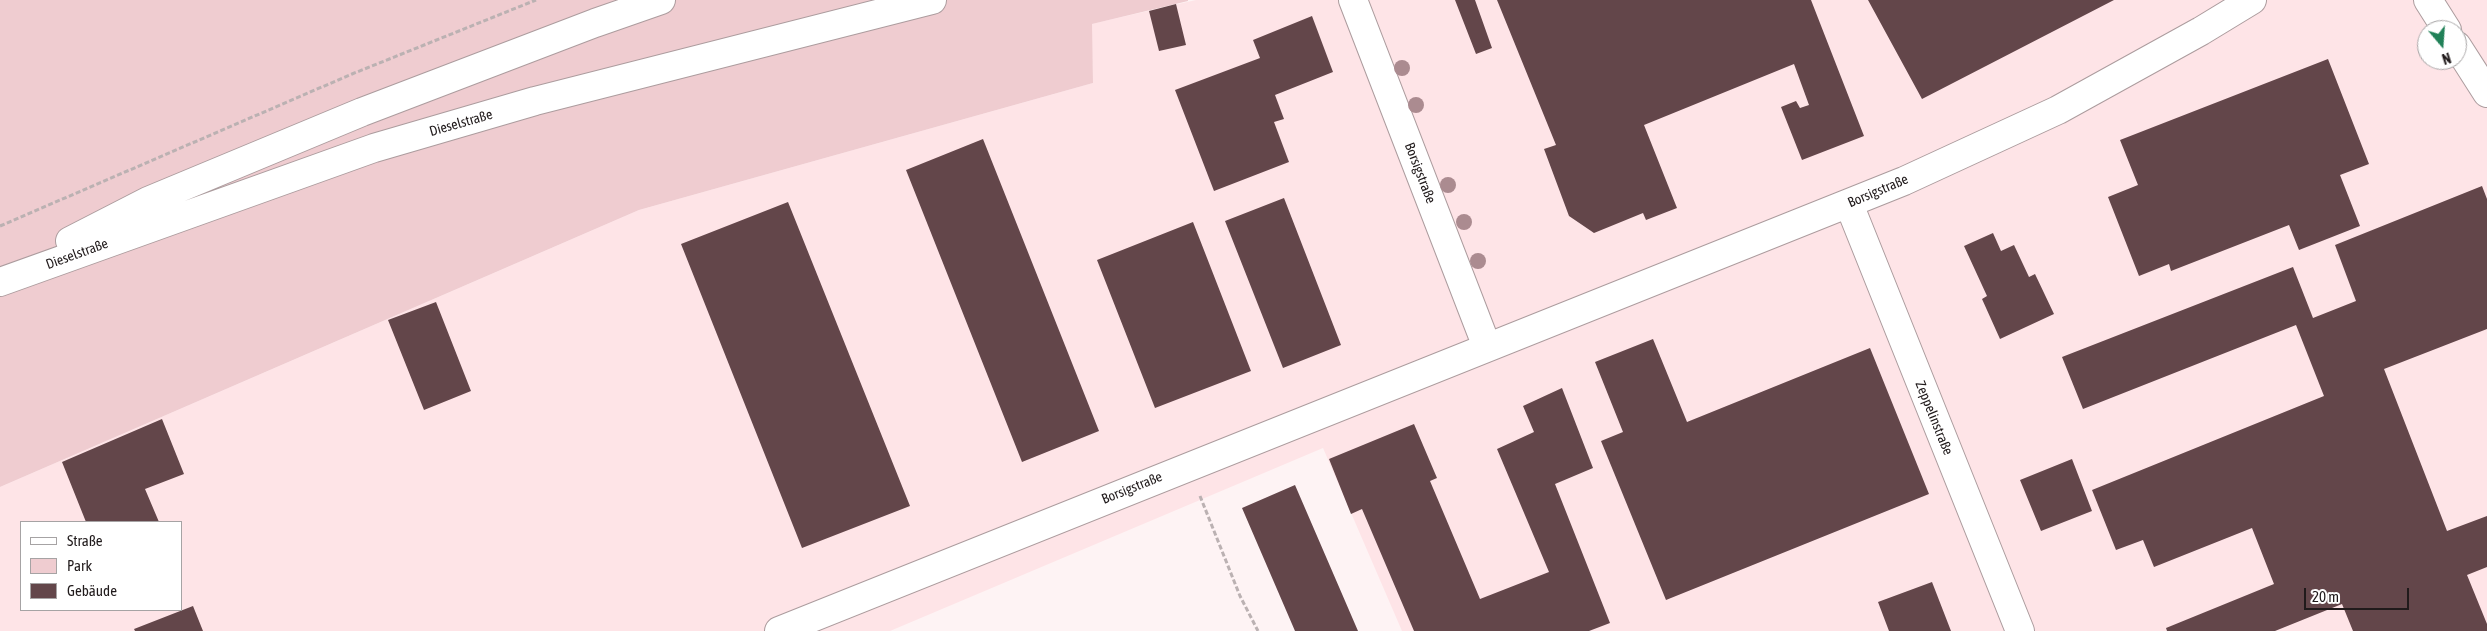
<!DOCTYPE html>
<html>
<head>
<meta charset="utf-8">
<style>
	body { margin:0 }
	#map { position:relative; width:2487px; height:631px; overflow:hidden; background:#fef3f4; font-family:"Asap Condensed",sans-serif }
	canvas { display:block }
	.legend { position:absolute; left:20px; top:521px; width:162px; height:90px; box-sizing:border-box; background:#fff; border:1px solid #a6a3a4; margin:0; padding:6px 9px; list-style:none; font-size:15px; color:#201a1b }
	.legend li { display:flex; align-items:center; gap:10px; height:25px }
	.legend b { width:25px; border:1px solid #a6a3a4 }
	.north { position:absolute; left:2417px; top:20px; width:50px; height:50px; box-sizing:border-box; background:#fff; border:1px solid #a6a3a4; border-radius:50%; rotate:162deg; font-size:14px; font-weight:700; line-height:20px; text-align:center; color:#201a1b }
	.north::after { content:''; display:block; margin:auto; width:18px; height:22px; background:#218158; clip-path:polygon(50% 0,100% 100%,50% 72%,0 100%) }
	.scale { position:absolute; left:2304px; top:588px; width:105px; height:22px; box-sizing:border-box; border:2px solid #201a1b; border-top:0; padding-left:6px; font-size:15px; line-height:18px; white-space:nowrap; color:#201a1b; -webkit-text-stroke:4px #fff; paint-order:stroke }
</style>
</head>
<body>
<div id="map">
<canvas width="2487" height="631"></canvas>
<ul class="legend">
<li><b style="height:6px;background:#fff"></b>Straße</li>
<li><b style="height:14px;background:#efccd0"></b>Park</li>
<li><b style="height:14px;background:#63464a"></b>Gebäude</li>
</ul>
<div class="north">N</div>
<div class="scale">20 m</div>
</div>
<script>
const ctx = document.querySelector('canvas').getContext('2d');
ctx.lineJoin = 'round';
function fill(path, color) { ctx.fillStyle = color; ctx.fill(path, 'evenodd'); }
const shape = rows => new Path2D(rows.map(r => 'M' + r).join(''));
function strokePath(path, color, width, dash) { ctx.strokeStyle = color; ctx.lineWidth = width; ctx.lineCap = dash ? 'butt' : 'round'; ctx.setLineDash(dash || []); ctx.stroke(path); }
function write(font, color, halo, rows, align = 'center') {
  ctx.font = font + ' "Asap Condensed",sans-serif'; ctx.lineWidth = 5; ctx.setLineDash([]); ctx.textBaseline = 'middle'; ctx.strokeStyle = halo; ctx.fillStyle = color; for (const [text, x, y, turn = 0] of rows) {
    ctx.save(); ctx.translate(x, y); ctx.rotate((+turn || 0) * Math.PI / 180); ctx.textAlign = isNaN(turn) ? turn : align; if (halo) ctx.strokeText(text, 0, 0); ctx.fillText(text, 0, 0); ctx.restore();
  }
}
fill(shape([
	[1196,0,2487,0,2487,631,1402,631,1323,448,890,631,0,631,0,487,639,210,1093,83,1091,24],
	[2427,30,2457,30,2457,60,2427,60],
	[21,522,181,522,181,610,21,610]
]), '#fee4e7');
fill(shape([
	[0,0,1188,0,1188,1,1092,24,1093,83,639,210,0,487]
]), '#efccd0');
fill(shape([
	[1455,0,1475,0,1492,48,1476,54],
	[1497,0,1811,0,1864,136,1802,160,1781,107,1796,101,1800,108,1809,105,1794,64,1644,125,1677,208,1646,220,1643,213,1594,233,1569,216,1544,149,1556,145],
	[1868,0,2114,0,1922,99],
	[1176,4,1186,45,1159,51,1149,11],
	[1312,16,1333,72,1275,95,1284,119,1274,122,1289,162,1214,191,1175,90,1260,58,1253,40],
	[2328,59,2369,164,2340,175,2360,226,2299,250,2289,225,2171,271,2169,264,2139,276,2108,197,2138,185,2120,140],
	[983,139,1099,431,1022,462,906,170],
	[2482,186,2487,199,2487,329,2384,369,2447,531,2487,516,2487,567,2467,575,2487,624,2487,631,2353,631,2342,604,2275,631,2167,631,2166,628,2274,584,2252,528,2154,567,2143,540,2116,550,2092,490,2324,396,2296,325,2083,409,2062,357,2293,267,2313,318,2356,301,2335,245],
	[1284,198,1341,345,1283,368,1225,221],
	[788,202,910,506,802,548,681,244],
	[1193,222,1251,371,1155,408,1097,260],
	[1993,233,2001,251,2014,245,2029,277,2035,274,2054,314,2000,339,1982,299,1987,296,1964,246],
	[436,302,471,391,424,410,388,320],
	[1653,339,1687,422,1870,348,1929,494,1666,600,1601,441,1623,432,1595,362],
	[1562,388,1593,468,1555,484,1610,623,1589,631,1414,631,1362,509,1351,514,1329,459,1414,424,1437,478,1430,481,1480,599,1549,572,1497,449,1534,432,1523,406],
	[162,419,184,474,145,489,159,522,86,522,62,462],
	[2072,459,2092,511,2041,531,2020,480],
	[1295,485,1358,631,1295,631,1242,508],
	[1932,582,1951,631,1889,631,1878,602],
	[193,606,203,631,135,631,134,629]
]), '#63464a');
const minor = shape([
	[1353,0,1487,347],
	[2428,0,2447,30],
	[2457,46,2487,93],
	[1849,204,2020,631],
	[779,631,1904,181,2058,110,2201,31,2252,0]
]);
const major = shape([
	[70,241,148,201,362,112,595,23,661,0],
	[0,282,374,148,535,101,932,0]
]);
strokePath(minor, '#ac9c9e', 30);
strokePath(major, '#ac9c9e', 30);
strokePath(shape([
	[0,226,352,74,536,0],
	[1200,496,1240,596,1258,631]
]), '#bbb1b2', 3, [5, 2.5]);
strokePath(minor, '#fff', 28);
strokePath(major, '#fff', 28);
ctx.fillStyle = '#ab8b90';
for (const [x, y] of [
	[1402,68],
	[1416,105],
	[1448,185],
	[1464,222],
	[1478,261]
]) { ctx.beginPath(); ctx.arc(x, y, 8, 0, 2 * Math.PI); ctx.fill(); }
write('14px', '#201a1b', '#fff', [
	["Dieselstraße",461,123,-16],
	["Borsigstraße",1420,173,69],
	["Borsigstraße",1878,191,-23],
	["Dieselstraße",77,254,-20],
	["Zeppelinstraße",1934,418,68],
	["Borsigstraße",1132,488,-22]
]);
</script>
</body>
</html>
